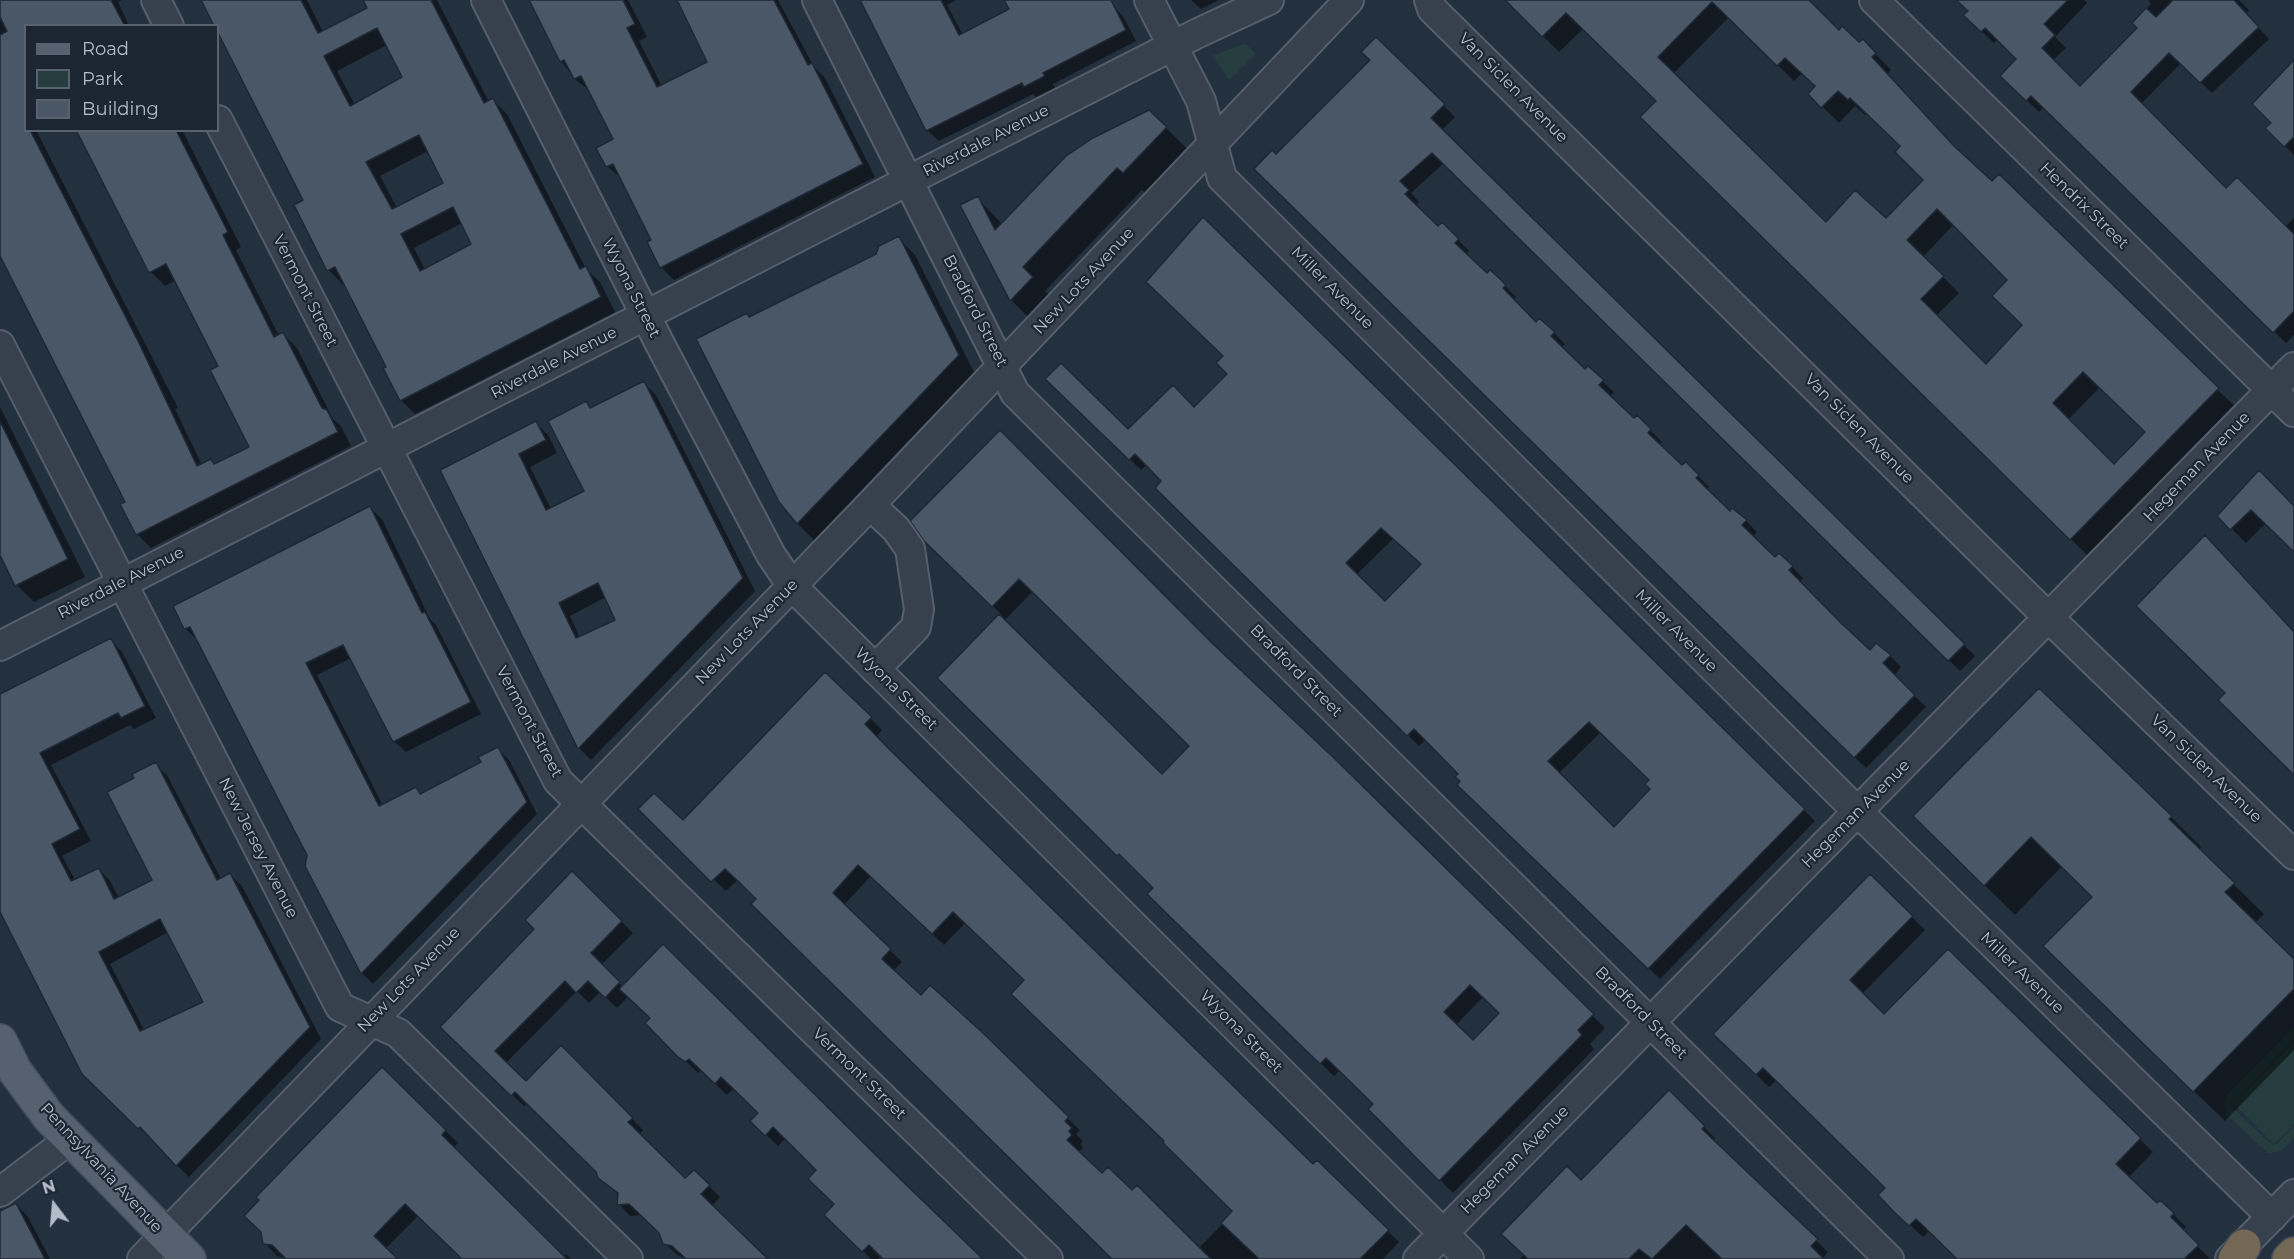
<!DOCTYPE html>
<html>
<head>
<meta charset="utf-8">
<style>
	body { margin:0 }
	#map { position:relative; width:2294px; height:1259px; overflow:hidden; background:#23303e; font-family:Montserrat,sans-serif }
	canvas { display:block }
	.legend { position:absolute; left:24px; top:24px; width:195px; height:108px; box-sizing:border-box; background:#1c2633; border:2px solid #58626f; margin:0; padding:8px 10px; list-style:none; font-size:18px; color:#b3bcc9 }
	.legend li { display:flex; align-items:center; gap:12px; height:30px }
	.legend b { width:30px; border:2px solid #58626f }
	.north { position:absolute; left:24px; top:1175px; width:60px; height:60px; -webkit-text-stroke:4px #1c2633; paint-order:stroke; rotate:344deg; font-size:16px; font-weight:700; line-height:24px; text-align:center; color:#b3bcc9 }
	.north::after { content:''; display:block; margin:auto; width:21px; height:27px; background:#b3bcc9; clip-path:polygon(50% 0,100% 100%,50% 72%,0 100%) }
</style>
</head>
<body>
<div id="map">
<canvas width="2294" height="1259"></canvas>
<ul class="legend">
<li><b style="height:8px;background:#55616e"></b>Road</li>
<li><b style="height:16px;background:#253d3f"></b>Park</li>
<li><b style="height:16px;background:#495767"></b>Building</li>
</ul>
<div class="north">N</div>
</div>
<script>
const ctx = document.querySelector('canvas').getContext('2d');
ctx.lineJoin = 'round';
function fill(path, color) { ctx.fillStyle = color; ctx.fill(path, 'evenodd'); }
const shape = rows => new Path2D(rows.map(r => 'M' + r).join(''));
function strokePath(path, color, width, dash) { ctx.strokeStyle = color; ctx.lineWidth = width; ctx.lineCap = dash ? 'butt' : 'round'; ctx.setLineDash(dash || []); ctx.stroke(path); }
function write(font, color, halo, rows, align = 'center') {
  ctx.font = font + ' Montserrat,sans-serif'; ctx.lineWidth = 4.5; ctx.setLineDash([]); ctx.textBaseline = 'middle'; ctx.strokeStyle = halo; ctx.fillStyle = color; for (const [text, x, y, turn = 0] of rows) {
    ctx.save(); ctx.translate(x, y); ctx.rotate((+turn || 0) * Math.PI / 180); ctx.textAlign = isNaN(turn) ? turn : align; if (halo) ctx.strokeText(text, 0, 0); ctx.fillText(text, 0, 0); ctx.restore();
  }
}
fill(shape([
	[1243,44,1247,45,1256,54,1229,80,1212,56],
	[2294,1027,2294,1039,2232,1104,2234,1109,2272,1145,2278,1143,2294,1126,2294,1138,2285,1148,2279,1152,2268,1153,2226,1114,2223,1102,2226,1096],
	[2294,1042,2294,1124,2274,1144,2233,1103]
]), '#253d3f');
fill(shape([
	[0,0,122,0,118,2,129,26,26,26,26,130,36,130,178,408,175,409,202,465,211,460,215,465,251,448,220,366,176,280,165,286,151,272,78,130,182,130,241,247,236,250,279,336,283,334,297,348,333,419,341,426,351,446,151,548,137,534,127,503,0,252],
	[203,0,307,0,323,32,369,9,364,0,437,0,489,102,493,100,507,114,586,269,600,282,615,312,415,414,401,400,388,367,345,283,343,285,329,270,296,206,305,201],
	[387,45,404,77,355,105,337,71],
	[428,151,445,183,397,208,380,176],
	[462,223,473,245,425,270,414,248],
	[530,0,628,0,647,37,639,41,662,86,709,62,677,0,778,0,814,67,825,78,875,177,674,280,661,267,649,243,653,240,622,179,608,167,598,149,615,140,590,91,575,79,561,61],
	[861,0,956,0,947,5,963,35,1010,10,1005,0,1109,0,1124,18,1136,41,1053,84,1055,88,1036,97,1033,94,939,141,927,130],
	[1191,0,1219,0,1201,9],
	[1507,0,1807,0,1839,32,1859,44,1863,41,1891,70,1887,74,1963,157,2234,405,2087,555,1642,117,1658,101,1584,28,1559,52],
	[1729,17,1794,81,1802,73,1817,87,1810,94,1839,123,1855,106,1865,115,1867,113,1902,146,1925,180,1886,220,1826,224,1673,74],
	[1954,224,2009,280,2024,325,1986,366,1936,316,1959,293,1923,257],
	[2100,387,2147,432,2114,466,2068,420],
	[1958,0,2084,0,2087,3,2055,37,2066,48,2052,61,2080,88,2139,28,2134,23,2151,4,2148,0,2239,0,2249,10,2246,14,2269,39,2212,93,2181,63,2141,104,2226,190,2285,227,2294,218,2294,335,2286,343,2044,107,2039,112,2002,76,2018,59,1998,39,1994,43,1977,27,1969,11],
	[1376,39,1455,117,1441,131,1975,656,1960,671,1444,163,1411,193,1419,202,1415,206,1438,228,1442,224,1469,251,1466,255,1487,276,1497,278,1516,297,1513,301,1536,324,1554,333,1565,344,1561,348,1585,371,1588,368,1614,392,1609,397,1634,420,1637,417,1662,442,1659,445,1682,468,1686,464,1709,487,1706,490,1730,513,1746,521,1757,532,1753,537,1775,559,1779,555,1792,567,1803,578,1799,583,1870,652,1890,656,1901,667,1894,676,1926,707,1866,768,1256,169,1276,156,1372,60],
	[2294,63,2294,155,2267,128,2273,123],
	[1166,128,1189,151,1147,195,1142,190,1045,291,1055,301,1034,323,1011,300,977,198,1003,225],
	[1203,220,1815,821,1660,979,1459,785,1462,781,1460,774,1426,739,1419,746,1157,488,1163,481,1147,464,1141,470,1048,379,1128,431,1194,409,1229,374],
	[1394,538,1423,565,1385,603,1356,575],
	[1601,732,1651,781,1652,790,1614,829,1558,774],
	[898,238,915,255,974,372,814,540,789,515,698,340,750,318,877,255],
	[644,383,656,395,755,591,591,760,579,748,442,471,536,423,548,435,557,453,530,467,551,509,586,492,586,403,592,409],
	[606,597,617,620,580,638,570,616],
	[0,407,85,577,34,602,17,585,0,552],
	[2259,473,2294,507,2294,551,2266,523,2246,543,2219,516],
	[370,508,382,519,430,619,436,625,481,714,406,752,394,741,351,658,317,675,383,806,416,789,422,795,483,763,498,749,509,760,537,814,373,984,362,973,306,866,308,855,197,640,186,629,175,607],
	[925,540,1213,647,1334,760,1605,1028,1590,1044,1594,1049,1453,1193,1370,1109,1375,1104,1340,1070,1334,1076,1303,1046,1155,888,939,678,1001,614],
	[1033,591,1191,746,1162,776,1004,621],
	[1484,996,1501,1013,1473,1042,1456,1025],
	[111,640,122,652,156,718,134,729,130,725,51,765,91,841,62,856,75,880,99,869,110,881,119,898,154,881,136,779,155,764,167,775,221,879,230,875,242,886,321,1039,189,1177,83,1073,0,909,0,695],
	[168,932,205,1003,144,1030,110,964],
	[825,674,882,730,876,737,1313,1166,1317,1162,1399,1242,1383,1259,1115,1259,738,880,726,891,652,821,683,822],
	[871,876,944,945,966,922,1026,981,1166,1142,1234,1212,1198,1249,1102,1175,1078,1153,1083,1148,1080,1144,1083,1141,1076,1134,1080,1130,930,987,921,997,893,971,902,962,844,905],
	[1915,816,2171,817,2201,847,2199,850,2264,914,2255,923,2294,961,2294,1050,2225,1121,2075,977,2094,897,2062,866,2015,915],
	[572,873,633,933,601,965,623,987,980,1259,885,1259,881,1256,878,1259,871,1259,826,1215,836,1205,818,1170,786,1138,778,1146,752,1121,760,1113,734,1088,727,1095,701,1070,698,1073,647,1023,652,1018,629,996,617,1008,600,992,589,1003,577,991,506,1063,526,1083,561,1047,643,1130,639,1135,685,1180,694,1172,720,1197,712,1206,767,1259,687,1259,677,1255,665,1243,660,1233,642,1215,630,1216,619,1204,619,1195,599,1177,598,1172,527,1103,524,1106,442,1027,536,929],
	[1870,876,1925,930,1862,994,1884,1016,1948,951,2153,1152,2128,1178,2157,1205,2160,1202,2173,1214,2186,1227,2182,1231,2210,1259,1959,1259,1930,1230,1923,1237,1908,1223,1887,1188,1777,1080,1769,1087,1715,1034],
	[382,1069,458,1143,453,1148,562,1256,566,1254,571,1259,464,1259,419,1215,385,1249,396,1259,288,1259,277,1256,265,1243],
	[1669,1092,1715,1138,1713,1141,1828,1252,1822,1259,1520,1259,1581,1182],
	[16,1204,28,1217,50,1259,0,1259,0,1210]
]), '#0007');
const building = shape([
	[0,0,111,0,125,26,26,26,26,130,30,130,139,343,197,466,211,459,214,464,249,447,210,370,218,366,166,264,149,273,76,130,176,130,228,232,223,235,274,337,283,332,322,408,327,410,338,432,136,535,120,504,125,502,0,256,0,35,7,31,0,17,0,0],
	[201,0,301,0,318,33,367,8,363,0,431,0,484,103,493,98,580,269,586,266,601,297,400,401,383,368,386,367,335,267,327,271,294,205,303,200,218,33,218,26,214,26,201,0],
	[377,28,402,77,350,106,324,56,377,28],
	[419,135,443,183,392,209,366,162,419,135],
	[453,207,471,244,420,271,401,234,453,207],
	[529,0,623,0,635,24,627,28,657,87,707,62,677,0,774,0,808,65,812,63,863,164,660,268,647,242,651,240,613,164,606,167,596,148,613,139,581,76,574,79,564,60,560,62,529,0],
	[860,0,941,0,959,35,1009,9,1004,0,1111,0,1126,30,1043,73,1045,76,1024,87,1022,83,926,131,860,0],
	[1505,0,1809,0,1839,30,1842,26,1859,42,1863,39,1876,53,1872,57,1954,146,1992,181,1999,174,2219,388,2070,540,1640,117,1656,101,1566,13,1542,37,1505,0],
	[1712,2,1777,66,1785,58,1815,86,1808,94,1821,108,1838,91,1848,100,1850,98,1900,146,1895,152,1923,180,1886,218,1855,190,1826,222,1658,57,1712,2],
	[1937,209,2007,280,1992,296,2022,325,1986,364,1921,299,1944,276,1907,240,1937,209],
	[2083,372,2145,432,2114,464,2053,403,2083,372],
	[1956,0,2068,0,2044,24,2055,35,2042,48,2080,86,2137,28,2132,23,2146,8,2156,17,2173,0,2234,0,2259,27,2200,83,2169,53,2131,92,2226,188,2237,177,2294,234,2294,311,2273,333,2031,96,2026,101,2000,76,2016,59,1985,28,1981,32,1963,15,1968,11,1956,0],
	[1376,37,1445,104,1431,118,1965,644,1948,661,1432,153,1400,181,1409,190,1405,194,1438,226,1442,222,1459,239,1455,243,1470,257,1487,273,1490,270,1498,277,1506,285,1503,288,1536,322,1539,318,1555,332,1551,336,1585,369,1588,366,1604,380,1599,385,1634,418,1637,415,1651,429,1648,433,1682,465,1686,462,1699,475,1696,478,1730,511,1732,508,1747,520,1742,525,1775,557,1779,553,1793,566,1789,570,1842,624,1870,650,1876,643,1891,655,1883,663,1915,695,1854,758,1254,169,1272,150,1276,154,1370,60,1361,52,1376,37],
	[2294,60,2294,137,2284,147,2265,128,2271,123,2252,104,2294,60],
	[1149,110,1167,127,1123,173,1117,168,1023,267,1033,277,1010,301,960,205,978,196,995,230,1066,156,1093,138,1149,110],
	[1203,217,1805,809,1648,969,1457,785,1460,781,1455,777,1458,774,1414,729,1407,736,1155,488,1161,481,1135,454,1129,460,1045,379,1061,363,1128,429,1173,385,1194,407,1227,374,1216,363,1223,356,1146,282,1203,217],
	[1381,528,1421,564,1385,601,1346,563,1381,528],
	[1589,722,1649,780,1645,784,1650,789,1614,827,1548,761,1589,722],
	[899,236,959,355,797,524,779,502,696,339,747,313,749,317,876,254,879,246,899,236],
	[644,381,743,578,578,749,440,470,536,421,546,440,519,454,546,510,584,491,548,421,586,401,590,408,644,381],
	[598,583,615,620,576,638,559,603,598,583],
	[0,421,68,559,15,586,0,555,0,421],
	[1000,430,1213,644,1335,759,1594,1014,1578,1030,1582,1035,1439,1181,1368,1109,1373,1104,1326,1058,1320,1064,1288,1033,1147,894,1153,888,1119,854,1117,856,937,678,999,614,1162,774,1189,746,1019,579,992,607,924,541,910,521,1000,430],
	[1470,985,1499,1013,1473,1040,1444,1012,1470,985],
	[2259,470,2294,506,2294,552,2251,510,2230,530,2217,516,2259,470],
	[370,506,422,613,425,612,471,702,393,742,343,645,306,663,379,806,416,787,420,794,481,762,478,757,498,747,527,802,361,974,305,866,307,855,295,832,190,627,184,629,173,606,370,506],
	[2205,535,2294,632,2294,775,2218,700,2225,693,2136,606,2205,535],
	[111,638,145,706,121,718,118,713,40,753,80,829,52,844,71,881,99,868,114,899,152,880,107,792,134,778,132,774,156,762,217,880,230,873,310,1027,176,1166,140,1127,138,1129,82,1074,0,912,0,694,111,638],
	[160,919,203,1002,140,1031,99,952,160,919],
	[825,672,872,717,865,724,887,747,1313,1164,1317,1160,1389,1230,1360,1259,1259,1259,1221,1223,1232,1211,1163,1143,1164,1141,1011,994,1024,980,953,912,932,934,858,865,833,893,891,949,882,959,921,995,930,985,984,1034,1069,1117,1065,1121,1072,1128,1069,1131,1072,1135,1067,1140,1102,1173,1108,1167,1132,1190,1137,1185,1211,1259,1112,1259,751,904,756,899,739,882,725,869,711,882,638,809,654,793,683,820,825,672],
	[2039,688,2172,816,2169,819,2235,883,2225,892,2294,959,2294,989,2193,1092,2043,946,2092,897,2031,837,1984,886,1913,816,2039,688],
	[572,871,622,921,591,953,620,982,605,998,588,981,576,993,565,981,495,1051,526,1081,561,1045,633,1118,628,1122,685,1178,694,1170,710,1185,701,1194,768,1259,686,1259,672,1246,663,1244,659,1233,629,1204,617,1205,618,1193,598,1178,596,1172,531,1108,515,1092,511,1096,440,1027,534,929,525,920,572,871],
	[1870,874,1913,916,1850,980,1884,1014,1948,949,2141,1138,2116,1164,2157,1203,2160,1200,2174,1213,2171,1217,2199,1245,2184,1259,1957,1259,1916,1219,1909,1226,1893,1211,1878,1195,1885,1188,1763,1068,1756,1075,1713,1034,1870,874],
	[663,944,892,1171,983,1259,883,1259,869,1245,862,1252,824,1215,834,1204,808,1179,816,1170,773,1127,765,1136,750,1121,758,1113,721,1077,715,1084,689,1059,685,1062,677,1056,645,1023,650,1018,619,989,663,944],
	[382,1067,446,1130,442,1135,567,1259,462,1259,405,1204,374,1236,398,1259,286,1259,272,1245,263,1244,261,1232,244,1216,259,1200,256,1197,382,1067],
	[1669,1090,1705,1126,1702,1129,1818,1239,1811,1246,1824,1259,1722,1259,1686,1225,1652,1259,1639,1249,1629,1259,1528,1259,1501,1234,1567,1166,1581,1180,1669,1090],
	[16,1203,45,1259,0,1259,0,1211,16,1203]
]);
fill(building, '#495767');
strokePath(building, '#1e2835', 1.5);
const minor = shape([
	[156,0,169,26],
	[486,0,660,344,771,555,792,586,1469,1259],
	[817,0,1015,393,1889,1259],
	[1149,0,1201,101,1222,178,1858,812,2272,1217],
	[1429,0,1432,9,2049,618,2294,855],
	[1874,0,2294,412],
	[218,120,558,781,1048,1259],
	[0,345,340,1007,398,1033,628,1259],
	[870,505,896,529,910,549,919,609,916,627,875,669],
	[0,646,931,169,1196,34,1269,0],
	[0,1192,70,1139],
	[142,1259,870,505,1349,0],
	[1418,1259,2294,367],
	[2230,1259,2294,1194]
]);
const major = shape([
	[0,1041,15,1071,49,1117,189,1259]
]);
const highway = shape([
	[2235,1259,2244,1246],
	[2289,1259,2294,1254]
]);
strokePath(minor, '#555f6c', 32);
strokePath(major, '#434d5a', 36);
strokePath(highway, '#424c59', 36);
strokePath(minor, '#37414e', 28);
strokePath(major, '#55616e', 33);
strokePath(highway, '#746754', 33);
write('16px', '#b3bcc9', '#1c2633', [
	["Van Siclen Avenue",1513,88,45],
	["Riverdale Avenue",986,141,-27],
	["Hendrix Street",2084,206,44],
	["New Lots Avenue",1084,281,-47],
	["Wyona Street",631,288,63],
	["Miller Avenue",1332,288,45],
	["Vermont Street",305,291,63],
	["Bradford Street",975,311,63],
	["Riverdale Avenue",554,363,-27],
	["Van Siclen Avenue",1859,429,45],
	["Hegeman Avenue",2197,467,-46],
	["Riverdale Avenue",121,583,-27],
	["Miller Avenue",1676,631,45],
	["New Lots Avenue",747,632,-46],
	["Bradford Street",1296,671,45],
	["Wyona Street",896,689,45],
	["Vermont Street",529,722,62],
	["Van Siclen Avenue",2206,769,44],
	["Hegeman Avenue",1856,814,-45],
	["New Jersey Avenue",258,848,63],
	["Miller Avenue",2022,973,44],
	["New Lots Avenue",409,980,-46],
	["Bradford Street",1641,1013,45],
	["Wyona Street",1241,1032,45],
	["Vermont Street",859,1074,44],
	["Hegeman Avenue",1515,1160,-45],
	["Pennsylvania Avenue",101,1168,47]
]);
</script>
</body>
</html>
